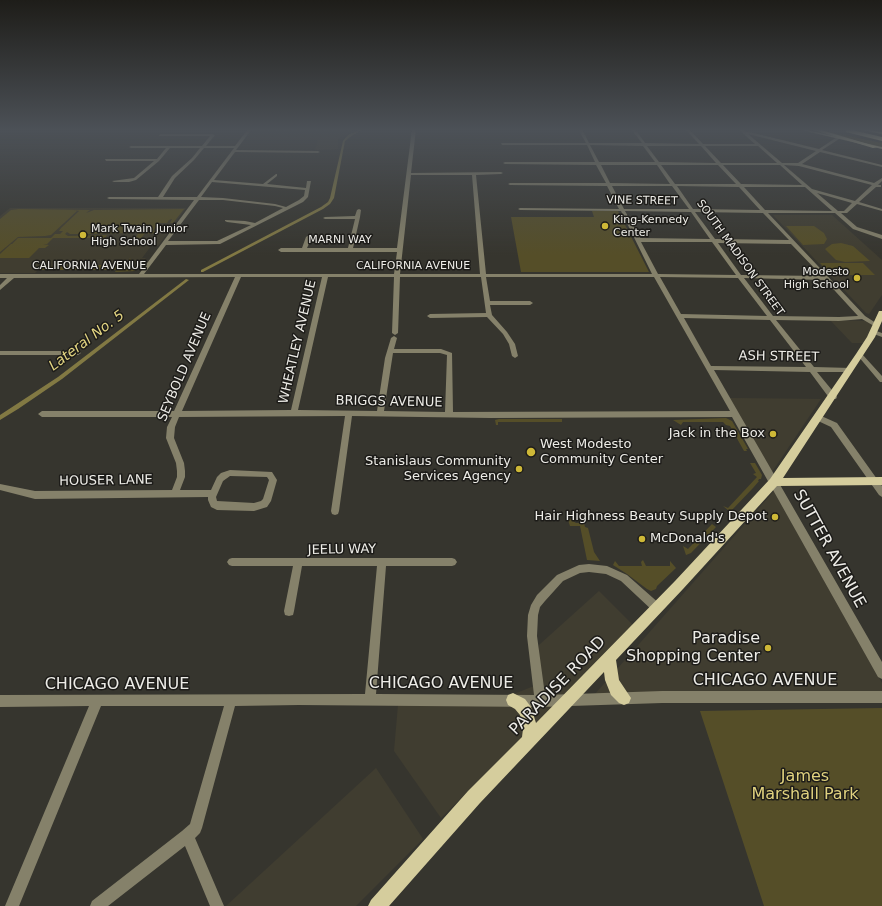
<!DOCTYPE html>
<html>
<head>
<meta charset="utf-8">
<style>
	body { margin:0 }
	canvas { display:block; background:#36352e }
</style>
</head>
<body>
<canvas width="882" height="906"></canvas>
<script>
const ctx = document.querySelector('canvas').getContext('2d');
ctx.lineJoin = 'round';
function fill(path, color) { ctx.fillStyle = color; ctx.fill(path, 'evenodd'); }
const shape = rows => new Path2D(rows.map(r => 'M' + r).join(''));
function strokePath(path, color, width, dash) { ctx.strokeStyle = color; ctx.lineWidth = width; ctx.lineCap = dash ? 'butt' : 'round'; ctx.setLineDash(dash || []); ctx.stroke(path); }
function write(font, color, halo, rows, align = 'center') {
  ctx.font = font + ' "DejaVu Sans",sans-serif'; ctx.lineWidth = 3; ctx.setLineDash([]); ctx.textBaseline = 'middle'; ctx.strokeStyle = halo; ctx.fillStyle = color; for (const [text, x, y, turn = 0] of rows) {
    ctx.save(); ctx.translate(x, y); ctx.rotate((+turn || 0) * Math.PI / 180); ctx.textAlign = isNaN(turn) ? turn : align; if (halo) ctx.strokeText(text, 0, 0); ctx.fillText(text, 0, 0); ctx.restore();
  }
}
fill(shape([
	[253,129,355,129,338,139,338,149,315,150,318,140,245,140],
	[10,208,186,208,158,246,151,246,142,258,146,258,135,271,115,272,116,270,38,270,35,273,0,273,0,216],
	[773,215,832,215,882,260,882,295,869,314,866,313],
	[830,320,868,321,873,327,863,343,852,343],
	[730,398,821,399,772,472],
	[774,491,882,683,882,692,595,694],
	[599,591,634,626,441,818,394,751,398,705,486,705,534,686,539,645],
	[376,768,423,839,356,906,226,906]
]), '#403d30');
fill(shape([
	[815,129,882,143,882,147,872,145],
	[19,209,90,210,86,213,94,210,184,209,173,223,170,223,172,219,169,220,167,223,159,223,153,231,160,231,159,233,148,234,146,233,148,231,147,231,141,238,135,238,138,234,137,233,138,231,132,233,90,234,70,234,67,232,65,234,68,236,107,235,105,238,53,238,47,244,12,244,18,238,51,238,55,234,60,234,63,231,59,231,61,228,79,211,74,210,77,211,51,235,45,236,18,237,0,252,0,219,11,210],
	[592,211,618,211,649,272,521,272,511,217,594,217],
	[786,226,814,226,824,233,827,239,824,244,803,245],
	[841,243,853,246,870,261,845,262,836,260,825,249,832,244],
	[11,244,43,244,49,245,45,248,39,248,29,258,0,258,0,254],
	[130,258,135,271,115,272,122,263,127,263],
	[820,263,863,263,875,275,831,275],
	[84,265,115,265,118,266,115,270,78,270],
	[47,266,80,266,76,270,40,270],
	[726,418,732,421,748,449,746,449,747,451,744,451,730,426,726,425,723,422,683,422,681,425,673,420],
	[499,419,562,419,562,422,498,422,498,425,496,425,495,420],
	[750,463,755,463,762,475,761,479,759,479,758,481,759,481,753,488,731,511,729,511,723,506,728,508,757,477,753,474,756,473],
	[570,519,576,523,584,523,585,527,588,528,594,552,600,561,587,560,580,526,570,526,568,520],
	[712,524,716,527,691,553,686,555,683,546,688,549],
	[643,560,646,566,670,566,670,561,676,568,657,586,656,589,651,591,647,589,627,574,613,565,615,561,619,566,642,566,641,562],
	[882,708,882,906,764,906,700,711]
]), '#554e28');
fill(shape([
	[361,129,363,129,350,137,345,141,334,198,330,204,323,209,203,272,201,272,201,270,321,207,328,202,330,198,343,141,348,135,361,129],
	[186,279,189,280,62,379,18,409,0,420,0,415,58,377,186,279]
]), '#827943');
fill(shape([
	[248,129,252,129,236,150,318,151,320,152,318,153,235,152,214,180,263,184,276,174,277,174,277,176,267,184,306,188,307,181,311,181,308,197,303,202,220,244,166,245,144,274,394,274,397,252,281,252,278,250,281,248,302,248,306,237,309,235,312,237,307,248,348,248,355,219,325,219,323,218,325,217,355,216,357,210,359,209,361,210,360,217,353,248,397,248,412,129,416,129,411,173,501,172,503,173,501,174,476,175,486,274,652,274,621,211,520,210,518,209,520,208,619,209,607,186,510,185,508,184,510,183,606,183,596,165,505,164,503,163,505,162,595,162,587,145,502,145,501,143,586,143,578,129,582,129,589,143,642,143,631,129,635,129,645,143,699,144,685,129,689,129,703,144,755,144,738,129,742,129,745,131,819,149,837,137,839,137,839,139,822,150,882,165,882,167,820,152,802,164,874,183,882,178,882,181,878,185,881,185,881,187,876,187,859,202,882,209,882,211,857,204,847,213,841,213,857,227,882,235,882,239,853,229,835,213,768,213,865,316,879,325,878,326,874,326,862,319,839,321,776,320,814,367,851,368,852,370,849,372,817,372,836,395,837,397,836,399,830,399,810,372,714,370,882,662,882,679,878,677,732,417,491,418,352,416,339,511,338,514,335,515,332,514,331,511,345,416,179,417,175,427,174,438,184,463,185,471,185,477,180,490,211,490,217,477,221,473,230,470,272,472,277,480,271,501,267,507,254,511,217,510,211,507,208,500,208,497,35,499,0,490,0,484,35,491,172,490,177,477,177,471,176,463,166,438,167,427,172,417,42,417,38,414,42,411,174,411,235,277,14,278,0,290,0,285,7,278,0,278,0,274,139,274,194,200,109,199,107,198,109,197,158,197,172,176,192,158,200,148,170,148,159,161,136,180,129,182,114,182,112,181,134,178,154,161,106,161,105,159,157,159,166,148,131,148,129,147,131,146,202,146,210,136,159,136,160,134,213,134,215,135,206,146,235,146,248,129],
	[748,134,816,151,798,163,782,163,748,134],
	[590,145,643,146,655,162,599,162,590,145],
	[647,146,701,146,716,163,659,162,647,146],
	[705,146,758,146,777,163,721,163,705,146],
	[204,148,234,148,197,197,163,197,175,178,194,160,204,148],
	[601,165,657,165,670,184,610,183,601,165],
	[661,165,718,165,736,184,675,184,661,165],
	[723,165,780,165,802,185,741,184,723,165],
	[784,165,799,166,872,185,855,201,812,189,784,165],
	[411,175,472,175,480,274,400,274,411,175],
	[212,182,305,190,304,196,299,200,286,207,275,204,223,198,201,197,212,182],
	[612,186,672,186,689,209,624,209,612,186],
	[677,186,739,187,760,210,693,209,677,186],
	[744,187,805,187,832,211,765,210,744,187],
	[817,193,852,203,844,211,838,211,817,193],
	[199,200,223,200,275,206,283,208,255,223,245,221,225,220,225,221,227,222,251,225,217,241,168,241,199,200],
	[625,211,691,212,710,239,640,238,625,211],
	[695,212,763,213,789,240,715,239,695,212],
	[641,242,712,242,736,275,658,274,641,242],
	[718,243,791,244,822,276,741,275,718,243],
	[241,277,322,277,291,410,182,411,241,277],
	[328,277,394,277,392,333,395,335,398,333,400,277,481,277,486,313,430,314,427,316,430,318,487,317,503,334,509,344,512,356,515,358,518,356,515,344,507,332,492,315,490,305,530,305,533,303,530,301,490,301,486,277,654,277,730,411,453,412,452,353,441,349,394,349,397,338,394,336,391,338,385,358,377,411,298,410,328,277],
	[660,277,738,278,767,316,681,314,660,277],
	[744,278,825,280,858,316,839,317,773,316,744,278],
	[684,318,770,320,806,367,711,366,684,318],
	[393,353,440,353,447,355,445,412,384,411,393,353],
	[230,476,267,477,269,480,263,499,261,501,254,503,217,501,216,497,223,481,230,476],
	[873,330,882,333,882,337,871,333,870,332,873,330],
	[0,351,78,351,81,353,78,355,0,355,0,351],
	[860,353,862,354,882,376,882,382,880,382,858,356,858,354,860,353],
	[819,415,837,423,882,486,882,497,879,495,831,427,816,420,815,418,816,416,819,415],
	[232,558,452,558,455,559,457,562,455,565,452,566,386,566,376,694,534,695,527,636,528,615,531,605,537,595,557,575,579,565,589,564,607,566,627,575,661,605,662,608,661,611,657,613,653,611,621,581,606,574,589,572,580,573,563,581,545,601,540,607,538,615,537,636,545,695,662,691,882,691,882,703,662,703,540,707,299,705,235,706,202,828,200,833,195,838,224,906,210,906,185,846,108,906,90,906,92,901,182,831,190,824,224,706,101,706,19,906,5,906,89,706,0,707,0,695,365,694,377,566,302,566,294,611,293,615,289,616,285,615,284,611,293,566,232,566,229,565,227,562,229,559,232,558]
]), '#85816a');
fill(shape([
	[797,129,803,129,882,147,882,149,797,129],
	[861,129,882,132,882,134,861,130,861,129],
	[879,311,882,311,882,321,875,337,783,478,882,477,882,485,777,486,683,589,616,660,619,680,631,698,629,703,624,705,619,703,611,695,605,680,604,672,480,803,389,906,368,906,371,900,468,791,522,737,523,729,520,715,515,709,508,705,506,700,508,695,513,693,525,699,531,707,536,723,675,581,770,479,856,354,867,337,879,311]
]), '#d5cd9d');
fill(shape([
	[810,129,818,129,878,147,873,148,810,129],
	[848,129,882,137,882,141,846,132,845,131,848,129]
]), '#f5ebb1');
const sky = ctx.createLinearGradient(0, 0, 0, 255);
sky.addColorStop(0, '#1e1d19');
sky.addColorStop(0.51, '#4c5157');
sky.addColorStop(1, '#4c515700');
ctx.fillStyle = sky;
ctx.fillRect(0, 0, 882, 255);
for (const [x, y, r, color] of [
	[605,226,4,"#ceb837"],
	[83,235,4,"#ceb837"],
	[857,278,4,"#ceb837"],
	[773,434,4,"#ceb837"],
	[531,452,5,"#ceb837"],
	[519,469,4,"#ceb837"],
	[775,517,4,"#ceb837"],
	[642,539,4,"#ceb837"],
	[768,648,4,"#ceb837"]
]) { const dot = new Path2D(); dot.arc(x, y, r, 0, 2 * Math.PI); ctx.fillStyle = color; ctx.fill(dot); strokePath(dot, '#1d1c19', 1.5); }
write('11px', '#edece7', '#1d1c19', [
	["VINE STREET",642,201,1],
	["MARNI WAY",340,240],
	["SOUTH MADISON STREET",740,258,54],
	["CALIFORNIA AVENUE",89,266],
	["CALIFORNIA AVENUE",413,266]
]);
write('11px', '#edece7', '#1d1c19', [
	["King-Kennedy",613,220],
	["Center",613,233],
	["Mark Twain Junior",91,229],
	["High School",91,242],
	["Modesto",849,272,"right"],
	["High School",849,285,"right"]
], 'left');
write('13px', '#edece7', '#1d1c19', [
	["WHEATLEY AVENUE",298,342,-77],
	["ASH STREET",779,357,1],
	["SEYBOLD AVENUE",185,367,-67],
	["BRIGGS AVENUE",389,402,1],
	["HOUSER LANE",106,481,-1],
	["JEELU WAY",342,550,-1]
]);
write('13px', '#edece7', '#1d1c19', [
	["Jack in the Box",765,434],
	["West Modesto",540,445,"left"],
	["Community Center",540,460,"left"],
	["Stanislaus Community",511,462],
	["Services Agency",511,477],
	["Hair Highness Beauty Supply Depot",767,517],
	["McDonald's",650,539,"left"]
], 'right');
write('italic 14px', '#e3d582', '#1d1c19', [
	["Lateral No. 5",87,341,-37]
]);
write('16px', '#edece7', '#1d1c19', [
	["SUTTER AVENUE",829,549,61],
	["CHICAGO AVENUE",765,681],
	["CHICAGO AVENUE",441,684],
	["CHICAGO AVENUE",117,685],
	["PARADISE ROAD",558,686,-46]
]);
write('16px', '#edece7', '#1d1c19', [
	["Paradise",760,639],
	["Shopping Center",760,657]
], 'right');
write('16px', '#e1d27f', '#1d1c19', [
	["James",805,777],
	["Marshall Park",805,795]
]);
</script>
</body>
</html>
